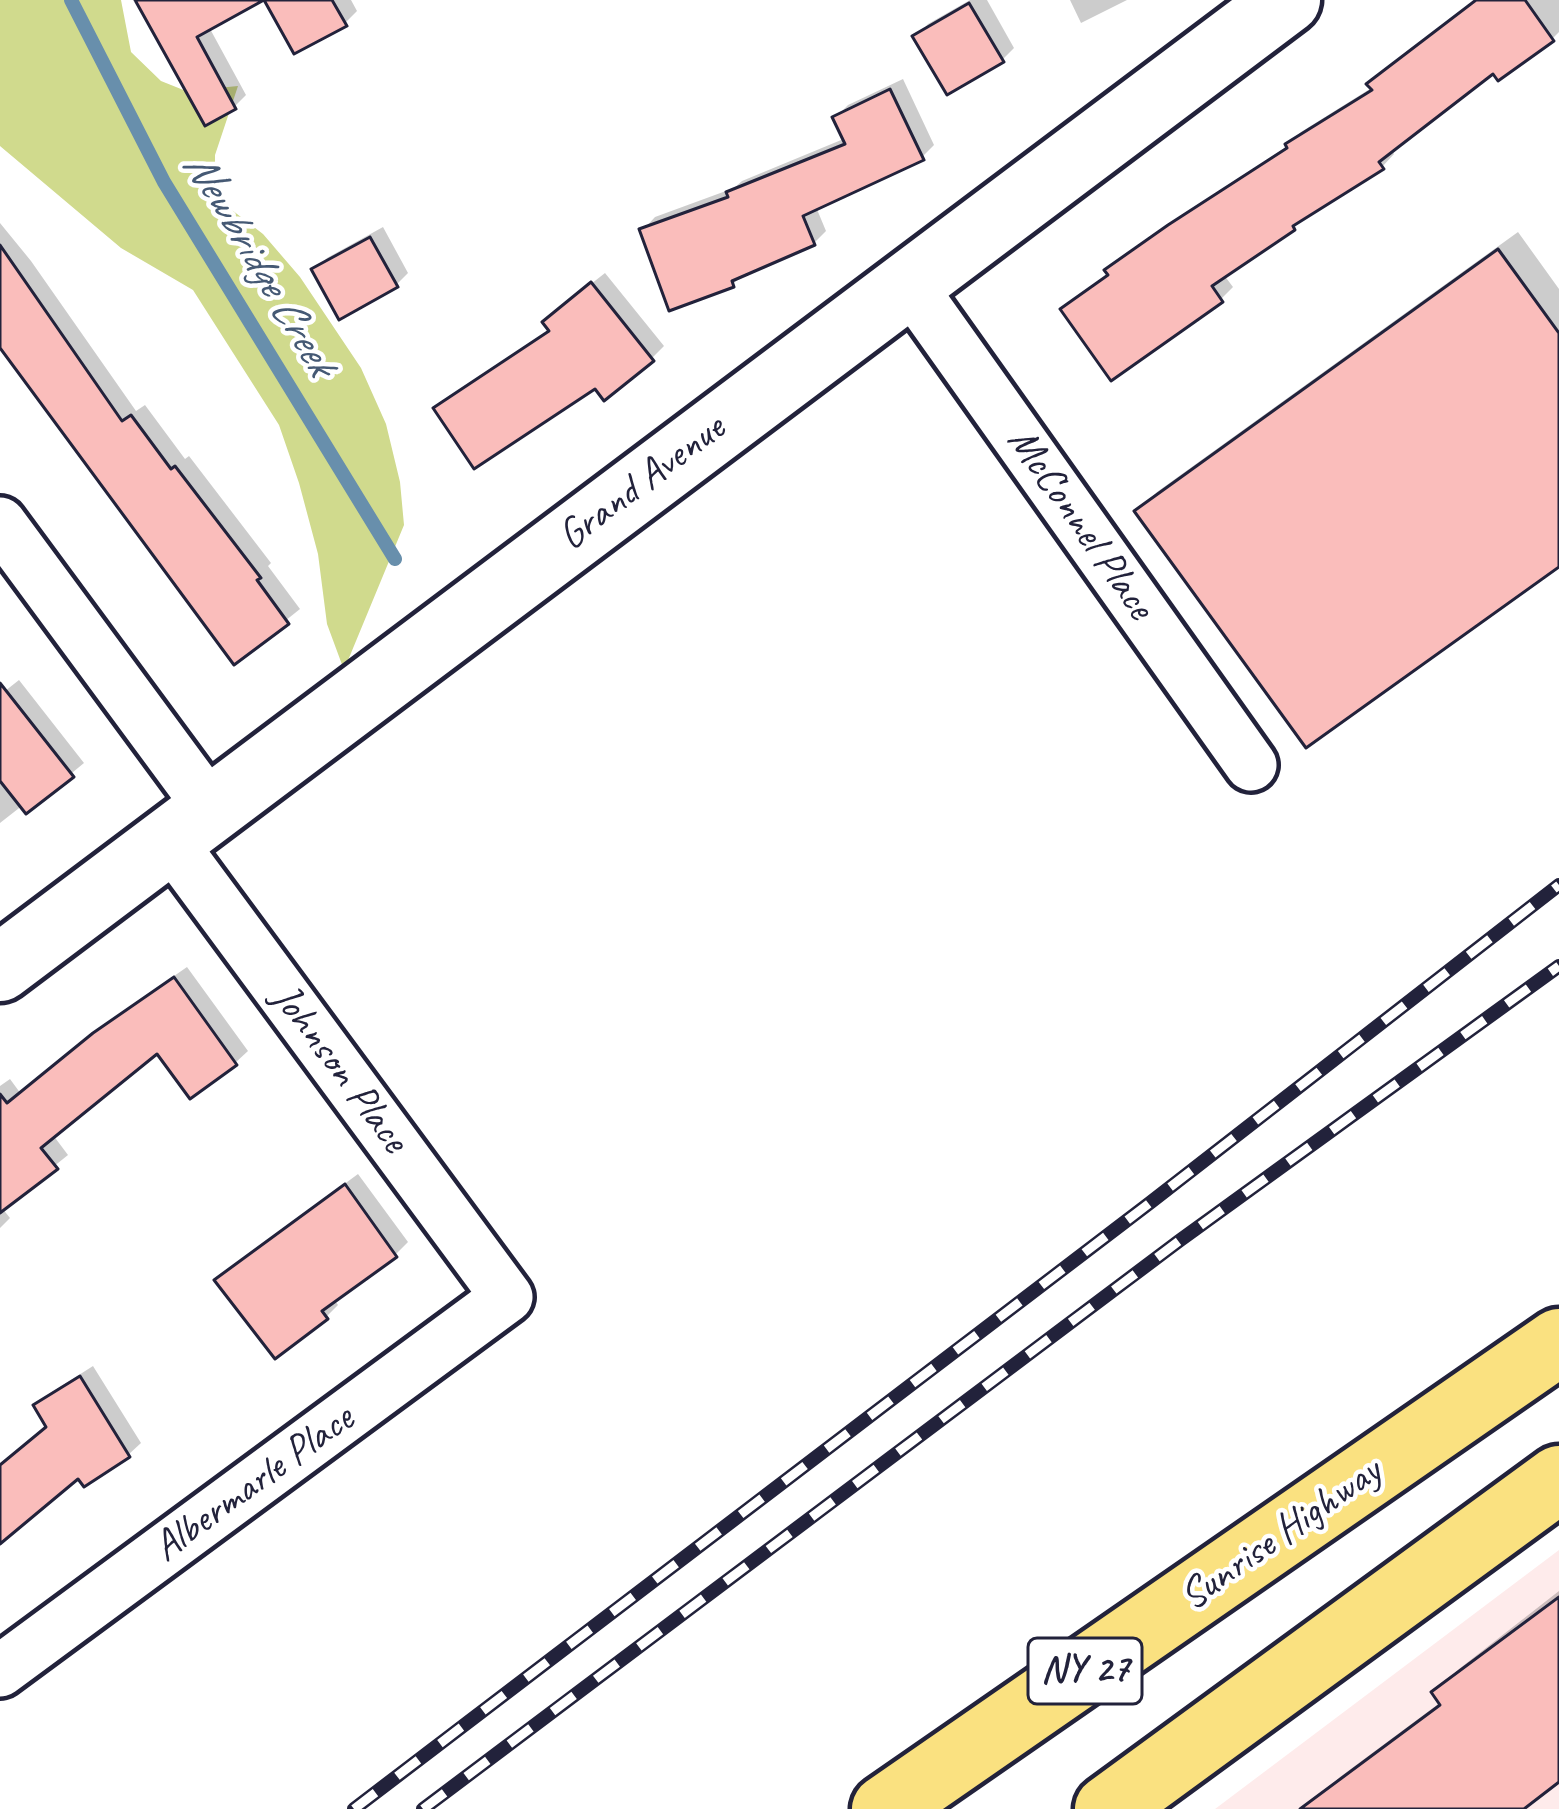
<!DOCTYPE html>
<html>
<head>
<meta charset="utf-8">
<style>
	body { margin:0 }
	canvas { display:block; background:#fff }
</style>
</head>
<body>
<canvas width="1559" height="1809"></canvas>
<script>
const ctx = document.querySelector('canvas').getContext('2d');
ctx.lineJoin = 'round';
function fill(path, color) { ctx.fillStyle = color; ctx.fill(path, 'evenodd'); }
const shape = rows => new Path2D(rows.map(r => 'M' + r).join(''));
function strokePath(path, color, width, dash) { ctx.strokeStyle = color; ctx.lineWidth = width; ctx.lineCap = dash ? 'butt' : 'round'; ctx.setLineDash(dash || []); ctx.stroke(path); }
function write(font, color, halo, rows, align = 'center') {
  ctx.font = font + ' Caveat,sans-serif'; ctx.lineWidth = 9; ctx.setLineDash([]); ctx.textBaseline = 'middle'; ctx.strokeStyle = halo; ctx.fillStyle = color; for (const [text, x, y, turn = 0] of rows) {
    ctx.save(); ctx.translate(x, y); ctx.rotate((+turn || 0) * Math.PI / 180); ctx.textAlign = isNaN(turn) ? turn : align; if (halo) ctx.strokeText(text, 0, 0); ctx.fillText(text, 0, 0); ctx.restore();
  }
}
fill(shape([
	[1559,1550,1559,1809,1215,1809]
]), '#feebeb');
fill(shape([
	[0,0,121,0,131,52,161,81,186,91,238,86,215,155,215,197,263,234,300,277,361,368,386,424,400,482,404,525,344,670,327,624,318,554,299,483,279,425,193,290,121,248,0,146]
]), '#d0da8d');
fill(shape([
	[141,0,258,0,209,27,246,95,234,107],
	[267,0,351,0,357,11,345,23],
	[970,0,987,0,1014,48,1002,60,916,37,928,24],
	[1070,0,1127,0,1081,23],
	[1476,0,1559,0,1559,32,1552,39,1494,70,1391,149,1394,154,1382,167,1307,214,1293,228,1224,275,1233,287,1221,299,1064,309,1076,297,1110,273,1108,270,1120,258,1289,145,1301,132,1373,87],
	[903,79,934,145,922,157,816,207,826,231,814,243,745,272,733,284,643,230,655,217,734,188,742,181,846,138,836,117,848,105],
	[0,223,31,261,136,411,145,405,185,459,189,456,271,563,268,566,300,609,235,661,0,342],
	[383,227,408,273,396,285,315,270,327,258],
	[1518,232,1559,289,1559,563,1138,511,1157,492],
	[605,273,664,346,652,358,596,385,437,409,449,396,551,329,558,310],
	[19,680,84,763,27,810,23,805,0,823,0,695],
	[187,967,248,1051,235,1063,190,1095,158,1049,53,1135,68,1155,2,1208,10,1218,0,1228,0,1086,10,1079,21,1094,109,1021],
	[358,1174,408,1242,396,1254,334,1299,338,1305,326,1317,218,1280,230,1268],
	[93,1366,141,1443,128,1455,79,1474,0,1540,0,1467,49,1426,36,1406,49,1394],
	[1559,1591,1559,1778,1519,1809,1322,1809,1316,1801,1340,1777,1441,1702,1435,1693,1459,1669]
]), '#0003');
strokePath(shape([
	[71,0,164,182,395,559]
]), '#688fac', 14);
const building = shape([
	[135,0,332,0,347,26,294,54,264,0,197,37,236,109,205,126,135,0],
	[1476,0,1525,0,1554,41,1498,81,1493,74,1379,162,1384,169,1293,226,1295,230,1212,286,1223,302,1111,381,1060,309,1108,275,1104,270,1168,225,1287,148,1285,144,1372,90,1366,84,1476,0],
	[969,3,1004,62,947,95,912,36,969,3],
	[890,89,924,160,803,216,815,245,732,281,734,287,669,311,639,229,728,197,726,192,845,144,832,117,890,89],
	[370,237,398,287,339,320,311,269,370,237],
	[0,245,122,421,131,415,171,469,175,466,261,578,257,580,289,624,234,665,0,348,0,245],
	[1498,249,1559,333,1559,567,1306,748,1134,511,1498,249],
	[591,282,654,361,604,401,595,389,474,469,433,408,549,331,542,322,591,282],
	[0,683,74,777,26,814,0,781,0,683],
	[174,977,237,1065,190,1099,157,1054,41,1148,58,1169,0,1213,0,1094,7,1103,93,1033,174,977],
	[345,1184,397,1257,322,1311,328,1319,275,1359,214,1280,345,1184],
	[80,1376,130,1457,84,1487,78,1479,0,1544,0,1465,46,1427,33,1405,80,1376],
	[1559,1597,1559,1782,1524,1809,1300,1809,1440,1705,1431,1692,1559,1597]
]);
fill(building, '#fabdbb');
strokePath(building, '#22223b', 3);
const street = shape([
	[909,284,1251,765],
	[0,523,211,809],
	[0,1671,507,1297,170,841]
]);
const secondary = shape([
	[0,968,1287,0]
]);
const highway = shape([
	[885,1809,1559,1342],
	[1108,1809,1559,1479]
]);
strokePath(street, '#22223b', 60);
strokePath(secondary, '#22223b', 75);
strokePath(highway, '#22223b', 75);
strokePath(street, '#fff', 51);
strokePath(secondary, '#fff', 66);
strokePath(highway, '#fae180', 66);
const rail = shape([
	[354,1809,1151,1202,1559,885],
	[423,1809,1179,1241,1559,966]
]);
strokePath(rail, '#22223b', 14);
strokePath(rail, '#fff', 9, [27]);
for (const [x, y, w] of [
	[1085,1671,114]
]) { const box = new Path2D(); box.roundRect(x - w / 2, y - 33, w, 66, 9); ctx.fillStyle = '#fff'; ctx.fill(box); strokePath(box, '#22223b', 3); }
write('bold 39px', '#22223b', null, [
	["NY 27",1085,1671]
]);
write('42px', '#22223b', '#fff', [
	["Grand Avenue",642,483,-37],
	["McConnel Place",1080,524,55],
	["Johnson Place",339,1069,53],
	["Albermarle Place",254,1484,-36],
	["Sunrise Highway",1281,1535,-35]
]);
write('italic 45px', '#455974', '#fff', [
	["Newbridge Creek",258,264,59]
]);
</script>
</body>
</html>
